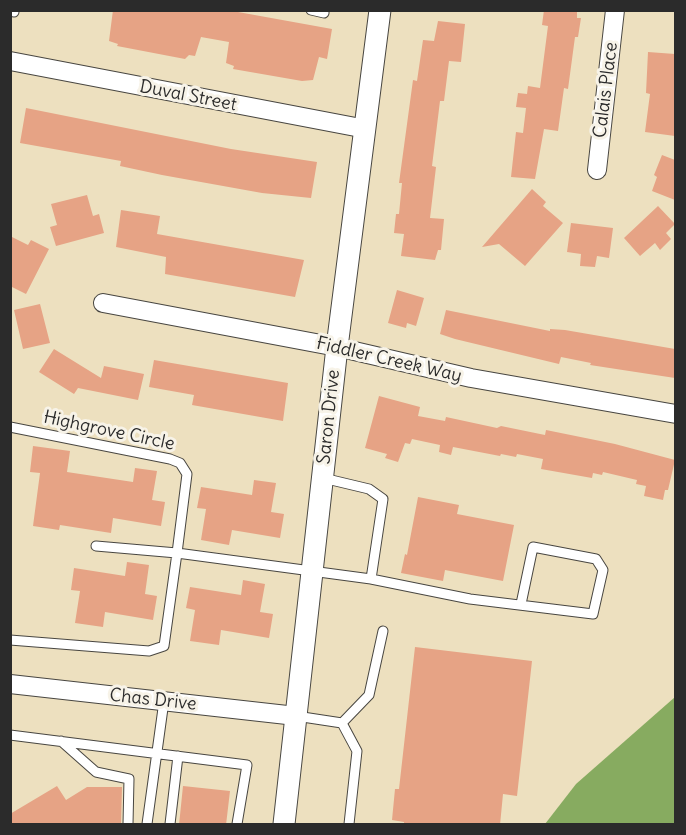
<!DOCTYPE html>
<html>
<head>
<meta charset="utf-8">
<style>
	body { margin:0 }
	#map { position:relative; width:686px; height:835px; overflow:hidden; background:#ede0bf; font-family:Delius,sans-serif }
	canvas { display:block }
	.frame { position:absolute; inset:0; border:12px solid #2b2b2b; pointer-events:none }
</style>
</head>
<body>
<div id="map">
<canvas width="686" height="835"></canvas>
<div class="frame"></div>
</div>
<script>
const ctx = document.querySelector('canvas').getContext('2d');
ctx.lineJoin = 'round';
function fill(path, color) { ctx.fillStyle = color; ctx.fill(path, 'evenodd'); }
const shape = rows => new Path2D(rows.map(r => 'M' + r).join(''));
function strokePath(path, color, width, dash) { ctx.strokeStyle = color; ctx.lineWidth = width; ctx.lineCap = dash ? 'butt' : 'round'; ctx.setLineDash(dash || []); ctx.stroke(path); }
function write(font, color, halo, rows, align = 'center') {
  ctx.font = font + ' Delius,sans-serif'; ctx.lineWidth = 6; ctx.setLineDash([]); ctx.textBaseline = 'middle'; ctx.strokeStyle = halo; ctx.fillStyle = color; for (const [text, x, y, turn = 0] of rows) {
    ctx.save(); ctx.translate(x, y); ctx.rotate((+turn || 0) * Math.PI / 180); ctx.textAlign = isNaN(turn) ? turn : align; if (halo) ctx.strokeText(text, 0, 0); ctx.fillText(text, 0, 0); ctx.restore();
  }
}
fill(shape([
	[675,697,675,824,545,824,576,784]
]), '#87ab60');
fill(shape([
	[113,10,227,10,332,29,327,59,319,57,313,80,302,81,233,69,234,66,226,63,229,42,201,37,195,56,189,55,185,59,117,46,118,44,109,41],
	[544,10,577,10,577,18,581,18,578,37,575,37,568,89,564,88,558,131,544,129,535,179,511,177,516,132,523,133,526,108,516,107,518,93,527,94,528,86,540,88,548,26,542,25],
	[438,21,465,24,461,62,449,61,444,101,440,101,432,166,436,167,430,218,444,219,441,250,438,250,435,260,401,256,404,234,394,233,396,214,399,214,402,183,399,183,413,80,417,81,423,40,434,41],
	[648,52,675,54,675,136,645,132,650,94,646,93],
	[26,108,231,149,317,162,311,198,262,193,162,175,120,166,121,161,20,143],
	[662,155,675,160,675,200,652,191,657,177,654,175],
	[532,189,546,202,543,206,563,223,525,266,499,244,482,247],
	[87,195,93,216,99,214,104,233,56,246,50,227,57,225,51,204],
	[658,206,675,224,666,233,671,239,660,250,655,243,640,256,624,238],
	[121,210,160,216,157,234,304,260,295,297,165,274,166,257,116,247],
	[571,223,613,228,609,258,597,256,595,267,580,266,581,254,567,252],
	[10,236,28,245,31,240,49,249,26,294,10,286],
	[397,290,424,298,416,326,407,323,406,328,388,323],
	[40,304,50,343,23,349,14,310],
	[446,310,550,331,550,329,565,330,675,349,675,378,590,365,591,363,561,357,559,364,455,339,440,334],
	[54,349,101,378,104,366,144,374,138,400,78,388,74,394,39,372],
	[154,360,288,383,283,421,192,405,194,395,149,387],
	[379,396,420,407,418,416,445,421,446,417,497,428,501,426,545,435,546,430,615,444,675,460,668,490,665,490,663,500,644,496,646,486,636,484,637,480,603,472,602,475,593,473,592,478,541,469,543,459,517,454,516,457,501,454,500,456,453,447,451,455,439,452,440,445,412,439,410,444,405,443,398,462,385,458,387,454,365,448],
	[33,446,70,451,67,472,133,482,135,468,157,471,152,500,165,502,161,526,113,518,111,533,60,525,59,530,33,526,40,473,30,472],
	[254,480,276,483,271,512,284,514,280,538,232,530,229,545,201,540,206,509,197,508,201,487,252,495],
	[418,497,459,505,457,514,514,525,503,581,445,570,443,581,401,573,405,554,407,555],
	[127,562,149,565,145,594,157,596,153,620,105,612,103,627,75,623,80,591,71,590,74,568,125,576],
	[243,580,265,584,260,612,273,614,269,638,221,630,219,645,190,641,195,610,186,608,190,587,241,595],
	[415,647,532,661,517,796,503,794,500,825,404,825,404,822,392,820,395,789,399,789],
	[57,786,66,800,87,787,122,787,121,825,10,825,10,814],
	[183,786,230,791,226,825,179,825]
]), '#e6a385');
const service = shape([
	[14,10,14,12],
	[311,10,324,13,324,10],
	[10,427,170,459,180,463,187,474,177,553,371,579,470,599,593,614,603,570,596,559,533,547,521,604],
	[323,478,369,489,383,499,371,579],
	[10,640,149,651,164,646,177,553,96,546],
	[296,716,342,723,357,751,349,824],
	[342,723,369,695,383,631],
	[10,735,247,765,237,824],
	[61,741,96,772,129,779,128,824],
	[147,824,164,701],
	[170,824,178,756]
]);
const minor = shape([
	[10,61,366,129],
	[597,170,615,10],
	[103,303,337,347,471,378,676,414],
	[10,684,296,716]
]);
const tertiary = shape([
	[284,824,337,347,380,10]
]);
strokePath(service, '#484641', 11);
strokePath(minor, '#484641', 20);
strokePath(tertiary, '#484641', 23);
strokePath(service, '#fff', 9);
strokePath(minor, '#fff', 18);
strokePath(tertiary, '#fff', 21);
write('18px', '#2b2b2b', '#f7f3e8', [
	["Calais Place",606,90,-83],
	["Duval Street",188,96,11],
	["Fiddler Creek Way",389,360,13],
	["Saron Drive",329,417,-84],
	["Highgrove Circle",109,431,12],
	["Chas Drive",153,700,6]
]);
</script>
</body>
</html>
